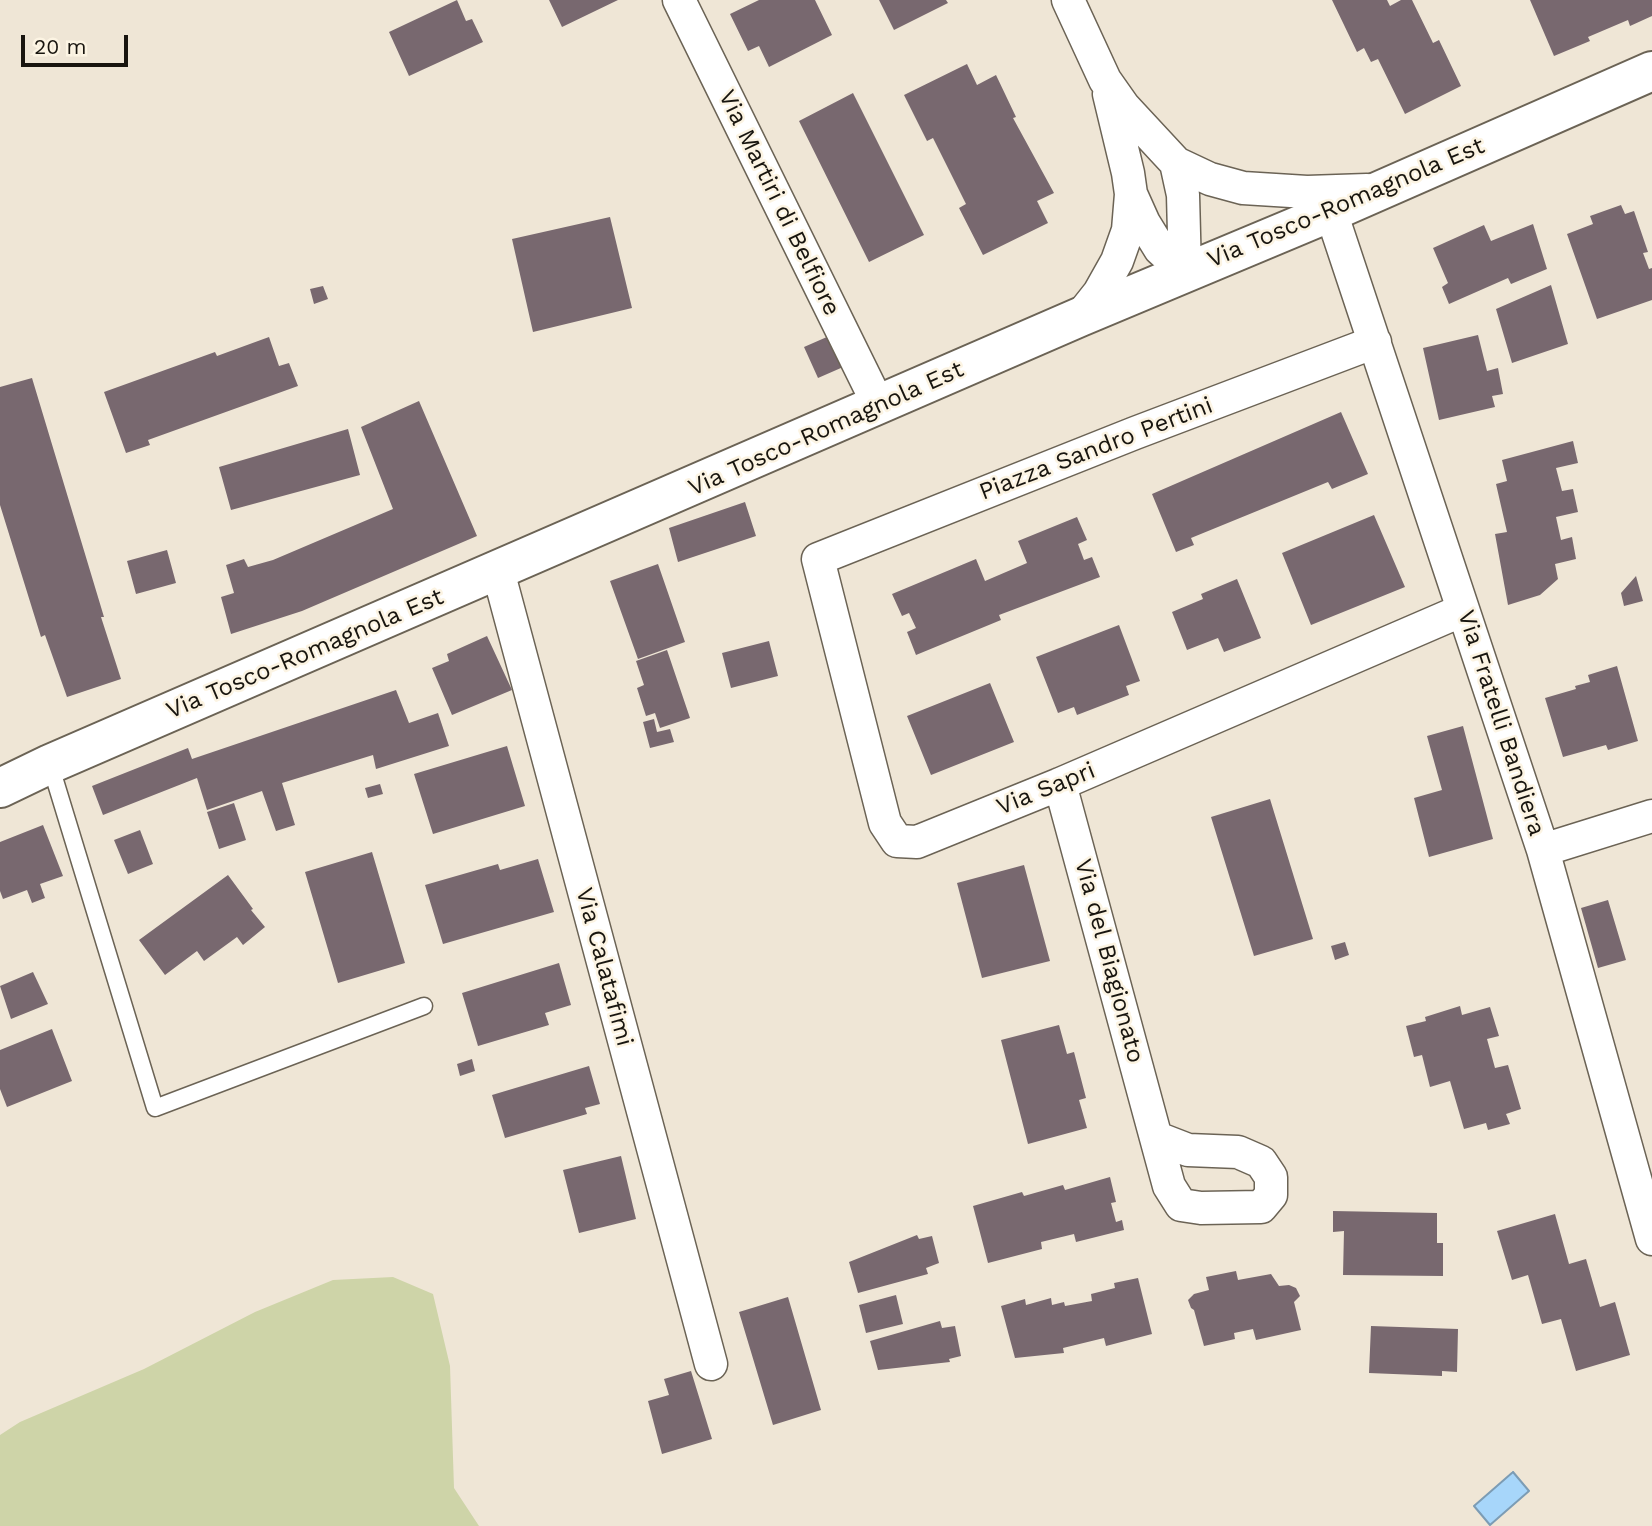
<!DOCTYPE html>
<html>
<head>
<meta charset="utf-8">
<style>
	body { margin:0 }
	#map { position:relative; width:1652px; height:1526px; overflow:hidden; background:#efe6d6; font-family:"Work Sans",sans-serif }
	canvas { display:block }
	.scale { position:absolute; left:21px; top:35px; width:107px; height:32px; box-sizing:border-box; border:4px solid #18150f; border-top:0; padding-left:9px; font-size:21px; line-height:24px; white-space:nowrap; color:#18150f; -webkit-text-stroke:5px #fcf4e3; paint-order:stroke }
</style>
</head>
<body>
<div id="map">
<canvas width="1652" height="1526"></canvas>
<div class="scale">20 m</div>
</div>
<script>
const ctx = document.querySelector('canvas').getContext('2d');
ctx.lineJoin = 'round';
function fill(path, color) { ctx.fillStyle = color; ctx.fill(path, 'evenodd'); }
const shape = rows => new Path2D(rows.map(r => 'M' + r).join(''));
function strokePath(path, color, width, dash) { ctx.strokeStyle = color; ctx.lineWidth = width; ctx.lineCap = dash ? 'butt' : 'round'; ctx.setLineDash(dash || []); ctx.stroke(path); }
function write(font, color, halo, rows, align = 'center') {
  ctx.font = font + ' "Work Sans",sans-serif'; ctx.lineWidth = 5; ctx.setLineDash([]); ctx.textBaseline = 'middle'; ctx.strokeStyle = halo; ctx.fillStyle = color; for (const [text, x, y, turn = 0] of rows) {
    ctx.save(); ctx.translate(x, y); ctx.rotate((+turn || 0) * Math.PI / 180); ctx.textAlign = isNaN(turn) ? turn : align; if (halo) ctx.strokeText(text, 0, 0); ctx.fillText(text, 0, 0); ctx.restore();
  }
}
fill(shape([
	[393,1277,433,1294,450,1366,454,1488,479,1526,0,1526,0,1435,20,1422,144,1369,255,1312,333,1280]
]), '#ced4a8');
const water = shape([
	[1513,1472,1529,1491,1490,1525,1474,1506,1513,1472]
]);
fill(water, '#a7d6fa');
strokePath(water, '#7c9cb4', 2);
fill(shape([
	[457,0,466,21,472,19,483,42,409,76,389,32],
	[549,0,618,0,562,27],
	[759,0,815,0,832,35,769,67,759,46,748,51,730,14],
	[879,0,946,0,948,3,894,30],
	[1332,0,1387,0,1390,6,1401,0,1412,0,1433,43,1439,40,1461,86,1405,114,1378,59,1371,62,1364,48,1357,52],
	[1530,0,1652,0,1652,16,1630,26,1628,20,1588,37,1590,41,1554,56],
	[967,64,977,85,996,75,1016,117,1013,118,1054,193,1037,201,1048,223,983,255,959,208,966,204,933,138,927,141,904,95],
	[853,93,924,235,869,262,799,121],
	[1621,205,1625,214,1634,211,1648,252,1643,253,1649,269,1652,268,1652,300,1597,319,1567,234,1593,224,1590,216],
	[610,217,632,308,533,332,512,239],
	[1533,224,1547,269,1511,284,1508,278,1449,304,1442,287,1448,283,1433,248,1484,225,1491,241],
	[1551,285,1568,344,1512,363,1496,309],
	[323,286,328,299,314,304,310,289],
	[836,333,850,364,818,378,804,347],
	[1478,335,1487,371,1498,368,1503,394,1492,396,1495,407,1439,420,1423,348],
	[269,337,279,366,289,363,298,386,148,440,150,445,126,453,104,392,215,352,217,356],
	[32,378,104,617,101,617,121,679,67,697,45,635,41,637,0,505,0,387],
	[419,401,477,536,302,611,231,634,221,597,234,593,226,565,244,559,248,567,273,560,393,509,361,427],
	[1341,412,1368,474,1332,489,1328,482,1191,538,1194,545,1176,552,1152,494],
	[348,429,360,475,231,510,219,467],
	[1573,441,1578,463,1556,468,1562,491,1573,489,1578,512,1556,517,1561,540,1572,537,1576,559,1555,564,1558,579,1540,595,1508,605,1495,534,1507,532,1496,484,1507,481,1502,460],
	[745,502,756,536,678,562,669,528],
	[1374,515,1405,587,1311,625,1282,553],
	[1077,517,1087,540,1078,544,1084,560,1092,557,1100,577,999,615,1001,620,916,655,907,632,916,628,909,613,902,616,892,594,976,559,985,581,1027,563,1018,541],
	[167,550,176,583,136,594,127,561],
	[658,564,685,642,638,659,610,581],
	[1636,576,1643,601,1624,606,1621,593],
	[1237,579,1261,638,1224,652,1218,638,1187,650,1172,612,1203,599,1201,594],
	[1119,625,1140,681,1126,686,1129,695,1077,715,1074,707,1058,713,1036,657],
	[487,636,512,690,452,715,432,668,449,661,447,654],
	[769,641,778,676,731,688,722,653],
	[667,650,690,718,660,728,655,713,646,716,637,688,644,685,636,661],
	[1617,666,1638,741,1608,750,1606,745,1563,757,1545,698,1576,689,1575,686,1590,682,1588,675],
	[990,683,1014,742,931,775,907,716],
	[396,690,409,723,438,713,449,746,376,769,373,755,282,783,295,825,276,831,262,791,207,810,197,778,103,815,92,786,188,748,192,759],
	[654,719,657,732,670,729,674,742,650,748,643,722],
	[1463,726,1493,839,1429,857,1414,798,1442,790,1427,736],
	[507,746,525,806,433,834,414,774],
	[380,784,383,794,368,798,365,788],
	[1270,799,1313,939,1254,956,1211,817],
	[234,803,246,840,219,849,207,812],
	[43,825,63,876,40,884,45,898,32,903,27,890,3,899,0,891,0,842],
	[140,830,153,864,128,874,114,840],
	[372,852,405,963,338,983,305,872],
	[538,859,554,912,443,944,425,885,498,864,500,870],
	[1024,865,1050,961,982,978,957,883],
	[228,875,253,909,251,910,265,927,243,945,237,937,204,961,197,951,165,975,139,940],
	[1608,900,1626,960,1598,968,1581,908],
	[1345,942,1349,955,1335,960,1331,946],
	[559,963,571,1005,545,1013,549,1025,478,1046,462,993],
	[33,972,48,1004,11,1019,0,986],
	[1460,1006,1462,1015,1490,1007,1499,1036,1487,1039,1495,1068,1508,1065,1521,1109,1506,1114,1510,1124,1488,1130,1486,1123,1464,1129,1450,1081,1430,1087,1422,1055,1414,1057,1406,1026,1426,1021,1425,1017],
	[1059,1025,1067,1054,1074,1052,1086,1098,1079,1100,1087,1128,1028,1144,1001,1040],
	[52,1029,72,1081,7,1107,0,1089,0,1050],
	[472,1059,475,1071,460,1076,457,1064],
	[589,1066,600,1104,585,1108,587,1114,505,1138,492,1095],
	[621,1156,636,1219,579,1233,563,1170],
	[1110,1177,1116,1202,1111,1203,1116,1222,1122,1220,1124,1230,1076,1242,1074,1234,1041,1242,1042,1249,988,1263,973,1206,1022,1192,1024,1196,1063,1185,1065,1190],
	[1333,1211,1437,1213,1437,1243,1443,1243,1443,1276,1343,1275,1344,1231,1333,1232],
	[1555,1214,1569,1264,1586,1259,1600,1307,1615,1302,1630,1355,1576,1371,1561,1319,1542,1324,1528,1275,1512,1280,1497,1231],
	[917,1235,919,1239,932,1236,939,1263,926,1268,928,1274,858,1293,849,1262],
	[1236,1271,1238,1280,1271,1274,1279,1286,1289,1285,1296,1288,1300,1296,1294,1302,1301,1330,1256,1340,1253,1329,1234,1333,1235,1339,1204,1346,1194,1310,1191,1308,1188,1300,1194,1294,1209,1290,1206,1277],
	[1138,1278,1152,1334,1106,1346,1104,1338,1063,1348,1064,1353,1015,1358,1001,1306,1025,1299,1026,1305,1051,1298,1052,1305,1064,1302,1065,1306,1092,1301,1091,1294,1115,1288,1114,1283],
	[896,1295,903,1324,866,1333,859,1305],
	[788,1297,821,1410,773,1425,739,1312],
	[940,1321,942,1328,955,1326,961,1356,949,1359,950,1362,878,1370,870,1341],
	[1371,1326,1458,1329,1457,1372,1442,1371,1442,1376,1369,1373],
	[691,1371,712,1439,662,1454,648,1401,669,1395,664,1379]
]), '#78686f');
const service = shape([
	[50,764,155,1108,424,1006]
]);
const minor = shape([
	[679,0,879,406],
	[1068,0,1105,80,1124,107,1176,163,1210,179,1243,188,1307,192,1367,190],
	[1176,163,1183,195,1185,272],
	[1131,194,1144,223,1160,249,1185,272],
	[1331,212,1543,850,1652,1239],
	[1080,317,1099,293,1117,261,1128,230,1131,194,1128,173,1109,94],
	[1375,342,1135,433,818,559,885,823,897,841,917,842,1060,784,1463,610],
	[498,571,711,1364],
	[1060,784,1169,1186,1181,1205,1201,1208,1261,1207,1271,1195,1271,1177,1261,1162,1238,1152,1188,1150,1157,1138],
	[1543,850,1652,816]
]);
const primary = shape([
	[0,788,50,764,1080,317,1331,212,1652,71]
]);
strokePath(service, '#6b6355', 19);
strokePath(minor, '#6b6355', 35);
strokePath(primary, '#6b6355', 42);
strokePath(service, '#fff', 16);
strokePath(minor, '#fff', 32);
strokePath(primary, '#fff', 38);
write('24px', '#18150f', '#fcf4e3', [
	["Via Martiri di Belfiore",779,203,64],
	["Via Tosco-Romagnola Est",1346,203,-23],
	["Via Tosco-Romagnola Est",826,429,-24],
	["Piazza Sandro Pertini",1096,449,-21],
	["Via Tosco-Romagnola Est",305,654,-23],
	["Via Fratelli Bandiera",1501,723,72],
	["Via Sapri",1046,789,-22],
	["Via del Biagionato",1109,961,75],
	["Via Calatafimi",604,967,75]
]);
</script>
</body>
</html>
